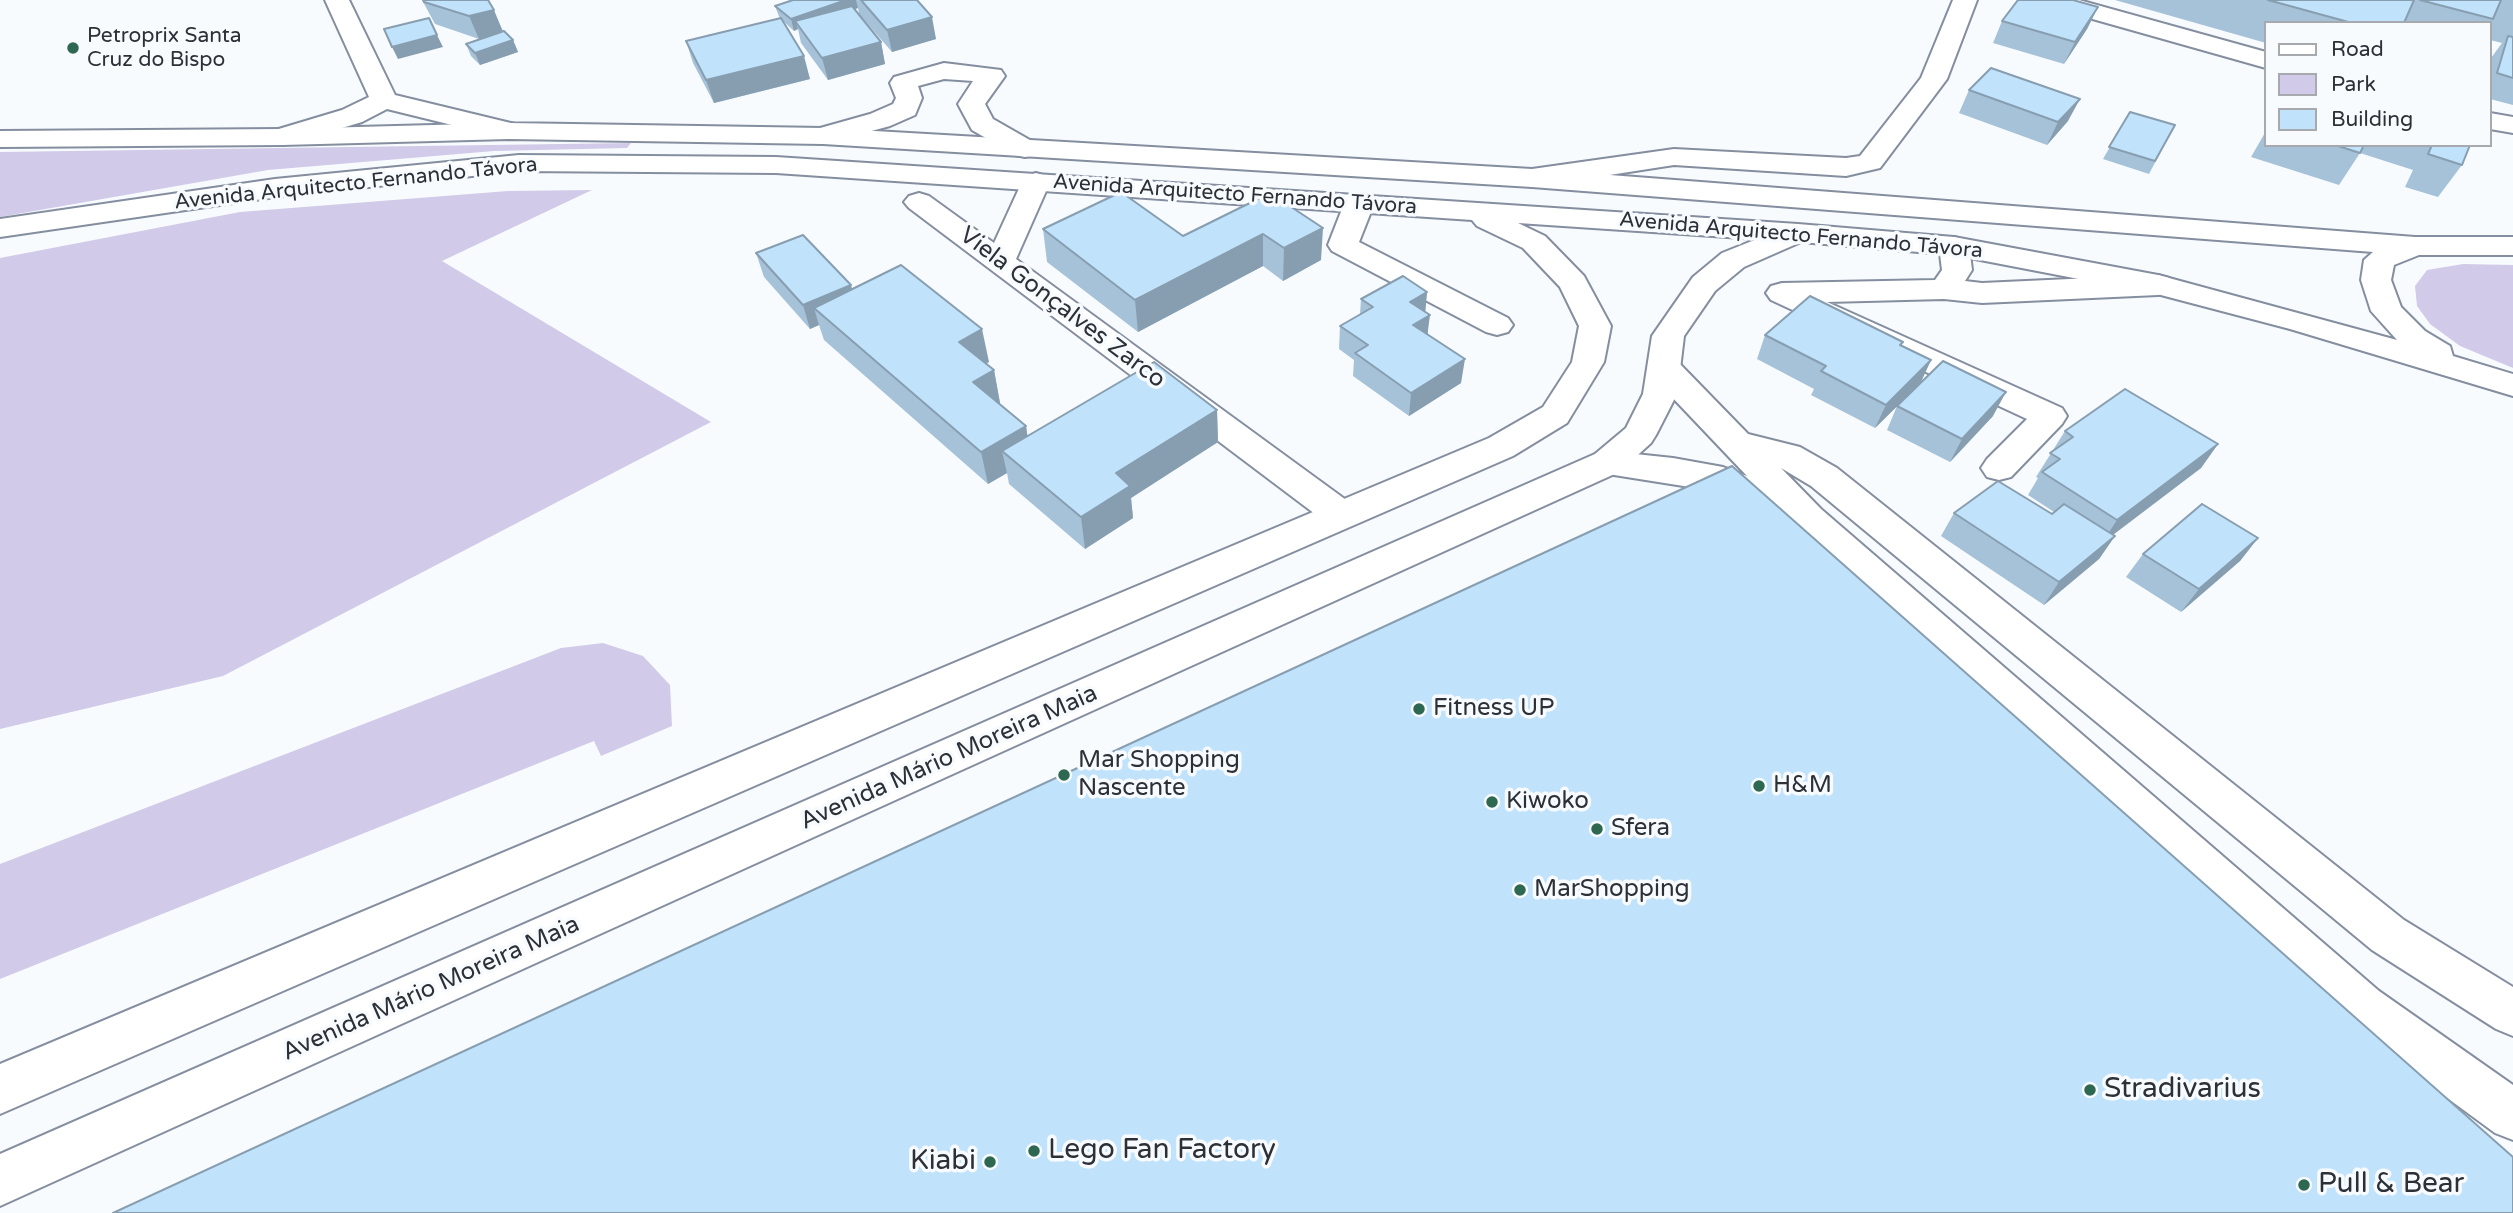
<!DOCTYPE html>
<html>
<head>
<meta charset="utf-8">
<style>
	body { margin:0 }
	#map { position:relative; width:2513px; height:1213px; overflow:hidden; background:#f8fbfe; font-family:"Varela Round",sans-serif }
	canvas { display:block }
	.legend { position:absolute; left:2264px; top:21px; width:228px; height:126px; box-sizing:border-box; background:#f8fbfe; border:2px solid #a6aaae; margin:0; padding:9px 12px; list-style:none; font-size:21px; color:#2c3037 }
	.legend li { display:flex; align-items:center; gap:14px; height:35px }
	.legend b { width:35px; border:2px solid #a6aaae }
</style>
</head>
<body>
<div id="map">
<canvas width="2513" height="1213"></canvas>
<ul class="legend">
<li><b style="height:9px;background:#fff"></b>Road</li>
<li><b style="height:19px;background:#d1cae8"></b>Park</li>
<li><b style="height:19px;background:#c1e2fb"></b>Building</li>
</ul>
</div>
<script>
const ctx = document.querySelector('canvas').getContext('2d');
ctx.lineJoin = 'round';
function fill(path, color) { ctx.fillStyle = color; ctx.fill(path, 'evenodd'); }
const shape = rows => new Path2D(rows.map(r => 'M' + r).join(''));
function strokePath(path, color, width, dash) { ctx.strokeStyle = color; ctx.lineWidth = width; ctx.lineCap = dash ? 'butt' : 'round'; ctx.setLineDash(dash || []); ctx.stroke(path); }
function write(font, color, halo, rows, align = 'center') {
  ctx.font = font + ' "Varela Round",sans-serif'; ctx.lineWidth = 7; ctx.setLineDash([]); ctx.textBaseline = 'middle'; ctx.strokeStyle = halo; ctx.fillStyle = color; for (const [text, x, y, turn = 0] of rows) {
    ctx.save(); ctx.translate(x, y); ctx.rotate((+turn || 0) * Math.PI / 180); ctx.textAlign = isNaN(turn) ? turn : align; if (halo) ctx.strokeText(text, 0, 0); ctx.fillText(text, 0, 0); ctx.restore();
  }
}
fill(shape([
	[631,143,627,148,494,151,268,170,0,217,0,152],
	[592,190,442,261,711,422,223,676,0,729,0,258,240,212,508,191],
	[2463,264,2513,265,2513,368,2460,346,2430,324,2417,306,2415,286,2427,270],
	[603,643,643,656,670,685,672,726,601,756,594,741,0,979,0,864,561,648]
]), '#d1cae8');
const minor = shape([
	[325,0,349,0,395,95,519,125,523,131,519,137,509,139,387,109,362,122,292,143,282,145,272,143,268,137,272,131,342,110,369,97,325,0],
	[1953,0,1977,0,1947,79,1880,168,1846,176,1674,165,1532,187,1522,184,1518,178,1522,172,1532,169,1674,149,1846,158,1860,156,1921,78,1953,0],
	[2040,0,2079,0,2266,52,2266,68,2043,5,2040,0],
	[944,63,1001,70,1005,76,985,104,993,119,1035,143,1039,149,1035,155,1025,157,1015,155,972,130,958,104,973,81,944,79,918,86,922,98,915,115,890,126,823,144,813,142,809,136,813,130,870,114,893,104,896,98,890,83,894,77,944,63],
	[2490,113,2513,117,2513,133,2490,129,2490,113],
	[1036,173,1046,176,1050,182,1016,259,1353,505,1358,514,1353,523,1340,527,1327,523,909,208,904,202,909,196,919,193,929,196,994,243,1022,182,1026,176,1036,173],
	[1359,195,1369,198,1374,204,1359,242,1508,318,1513,325,1508,332,1497,335,1486,332,1332,251,1328,245,1344,204,1349,198,1359,195],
	[1954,237,1965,240,1969,246,1972,270,1965,281,1982,283,2158,275,2169,278,2174,285,2169,292,2158,295,1982,303,1944,299,1827,302,2062,408,2067,416,2062,424,2011,477,1999,480,1987,477,1981,468,1987,459,2027,419,1771,300,1766,293,1771,286,1782,283,1935,280,1942,270,1939,246,1943,240,1954,237],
	[1664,357,1676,360,1748,434,1800,447,1837,468,2404,920,2513,987,2513,1036,2496,1029,2372,950,1811,486,1781,468,1821,509,2379,991,2513,1085,2513,1140,2495,1133,2345,1023,1795,527,1770,500,1768,504,1755,508,1715,491,1595,472,1589,463,1595,454,1607,451,1673,458,1723,467,1747,476,1652,376,1648,368,1652,360,1664,357]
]);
const major = shape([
	[509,123,823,128,1532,169,2415,237,2513,237,2513,255,2419,255,2394,265,2391,280,2401,307,2425,331,2450,346,2453,356,2513,374,2513,396,2290,329,2157,294,1954,255,1801,242,1744,267,1715,291,1684,336,1677,394,1656,435,1651,443,1619,472,0,1206,0,1154,1595,454,1626,428,1643,394,1652,336,1693,277,1722,253,1757,239,1518,223,1545,236,1584,276,1611,326,1604,362,1567,423,1513,456,0,1114,0,1064,1489,438,1543,407,1572,362,1579,326,1560,287,1523,248,1477,226,1472,220,776,173,519,171,275,197,0,237,0,219,275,179,519,155,776,157,1798,224,1954,237,2158,275,2397,340,2371,311,2361,280,2364,260,2373,252,1532,187,823,144,509,139,282,145,0,147,0,131,282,129,509,123]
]);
strokePath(minor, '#848e9f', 4);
strokePath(major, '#848e9f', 4);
fill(minor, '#fff');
fill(major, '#fff');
fill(shape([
	[422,0,488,0,503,31,513,40,518,52,480,65,471,56,466,44,489,36,479,39,435,24],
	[793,0,917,0,936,39,892,52,859,14,858,8,855,9,881,42,885,64,828,80,801,43,798,29,794,31,782,20,810,79,714,103,693,63,686,41,780,19,775,6],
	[2115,0,2513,0,2513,105,2490,99,2490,62,2491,58,2502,43,2490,40,2490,23,2266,23,2266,43],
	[2098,7,2087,29,2064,64,1993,43,2002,21],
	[1969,90,2068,121,2047,145,1959,113],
	[2130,112,2175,125,2149,174,2103,159],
	[2266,131,2266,145,2470,145,2462,165,2438,197,2405,187,2413,170,2360,153,2339,185,2251,157],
	[1270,193,1321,260,1283,281,1263,266,1138,332,1047,262,1043,229,1183,236],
	[756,253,852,289,989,362,986,363,994,370,1000,403,999,404,1026,426,1027,436,1217,410,1218,442,1131,498,1133,518,1085,549,1009,484,1007,473,988,484,824,340,819,325,810,329,764,277],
	[1427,292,1425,311,1428,334,1461,383,1409,416,1353,376,1354,360,1339,349,1340,326,1360,314,1361,299],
	[1765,335,1901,345,1931,360,1920,384,1993,416,1950,462,1887,430,1897,406,1875,428,1811,395,1814,389,1757,359],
	[2065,431,2218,444,2201,468,2113,535,2115,536,2099,559,2044,605,1941,536,1954,513,2052,514,2054,512,2028,495,2038,478,2036,477],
	[2258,538,2240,561,2181,612,2126,577,2143,554]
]), '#a6c2d8');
fill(shape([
	[846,0,856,0,858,8,801,28,795,21,798,29,794,31,791,19],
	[2098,7,2087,29,2064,64,2075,42],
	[494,10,503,32,479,39,469,16],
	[932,17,936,39,892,52,887,30],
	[437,35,443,47,398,59,392,47],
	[513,40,518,52,480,65,475,53],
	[881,42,885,64,828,80,822,58],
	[804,56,810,79,714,103,706,80],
	[2080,99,2068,121,2047,145,2058,122],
	[1323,228,1321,260,1283,281,1284,248],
	[1263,234,1263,266,1138,332,1135,300],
	[851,285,857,308,814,308,819,325,810,329,803,305],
	[1427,292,1425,316,1410,302],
	[1430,315,1427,338,1413,325],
	[982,329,989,362,966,374,959,342],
	[1465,359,1461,383,1409,416,1411,393],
	[1931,360,1920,384,1875,428,1886,405],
	[994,370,1000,403,979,415,973,382],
	[2006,392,1993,416,1950,462,1962,439],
	[1217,410,1218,442,1131,498,1133,518,1085,549,1081,517,1116,473],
	[1026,426,1031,459,1002,451,1007,473,988,484,981,452],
	[2218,444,2201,468,2102,543,2117,520],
	[2115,536,2099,559,2044,605,2059,582],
	[2258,538,2240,561,2181,612,2199,589]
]), '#879eb0');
const building = shape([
	[423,0,488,0,494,10,469,16,424,2,423,0],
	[793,0,846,0,791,19,775,6,793,0],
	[861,0,917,0,932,17,887,30,861,0],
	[2018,0,2073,0,2098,7,2075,42,2002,21,2018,0],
	[2268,0,2414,0,2404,23,2352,23,2268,0],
	[2420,0,2501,0,2493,19,2420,0],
	[852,6,881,42,822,58,795,21,852,6],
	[429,18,437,35,392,47,384,29,429,18],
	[781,18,804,56,706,80,686,41,781,18],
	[504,31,513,40,475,53,466,44,504,31],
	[2508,36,2513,37,2513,78,2497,73,2508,36],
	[1991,68,2080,99,2058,122,1969,90,1991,68],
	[2130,112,2175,125,2155,161,2109,147,2130,112],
	[2335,145,2364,145,2360,153,2335,145],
	[2432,145,2470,145,2462,165,2428,154,2432,145],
	[1121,192,1183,236,1270,193,1323,228,1284,248,1263,234,1135,300,1043,229,1121,192],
	[803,235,851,285,803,305,756,253,803,235],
	[901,265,982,329,959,342,994,370,973,382,1026,426,981,452,814,308,901,265],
	[1403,276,1427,292,1410,302,1430,315,1413,325,1465,359,1411,393,1355,353,1368,345,1340,326,1373,307,1361,299,1403,276],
	[1810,296,1903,342,1900,345,1931,360,1886,405,1821,371,1826,366,1765,335,1810,296],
	[1943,361,2006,392,1962,439,1897,406,1943,361],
	[1154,362,1217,410,1116,473,1130,486,1081,517,1002,451,1154,362],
	[2125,389,2218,444,2117,520,2042,472,2060,459,2050,453,2073,437,2065,431,2125,389],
	[1732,466,2513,1157,2513,1213,113,1213,1732,466],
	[1998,481,2052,514,2064,504,2115,536,2059,582,1954,513,1998,481],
	[2202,504,2258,538,2199,589,2143,554,2202,504]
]);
fill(building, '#c1e2fb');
strokePath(building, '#879eb0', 2);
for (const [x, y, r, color] of [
	[73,48,7,"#2e6851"],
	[1419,709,7,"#2e6851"],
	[1064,775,7,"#2e6851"],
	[1759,786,7,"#2e6851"],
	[1492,802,7,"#2e6851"],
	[1597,829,7,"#2e6851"],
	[1520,890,7,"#2e6851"],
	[2090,1090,7,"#2e6851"],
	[1034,1151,7,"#2e6851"],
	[990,1162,7,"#2e6851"],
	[2304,1185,7,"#2e6851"]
]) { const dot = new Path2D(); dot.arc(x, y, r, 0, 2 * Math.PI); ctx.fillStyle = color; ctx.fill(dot); strokePath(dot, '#f8fbfe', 2.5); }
write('21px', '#2c3037', '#f8fbfe', [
	["Petroprix Santa",87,36],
	["Cruz do Bispo",87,60]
], 'left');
write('21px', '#2c3037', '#f8fbfe', [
	["Avenida Arquitecto Fernando Távora",356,184,-6],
	["Avenida Arquitecto Fernando Távora",1235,195,4],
	["Avenida Arquitecto Fernando Távora",1801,236,5]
]);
write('24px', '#2c3037', '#f8fbfe', [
	["Viela Gonçalves Zarco",1062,308,37],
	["Avenida Mário Moreira Maia",949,758,-24],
	["Avenida Mário Moreira Maia",431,989,-24]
]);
write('24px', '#2c3037', '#f8fbfe', [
	["Fitness UP",1433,709],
	["Mar Shopping",1078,761],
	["Nascente",1078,789],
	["H&M",1773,786],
	["Kiwoko",1506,802],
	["Sfera",1611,829],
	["MarShopping",1534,890]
], 'left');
write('28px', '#2c3037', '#f8fbfe', [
	["Stradivarius",2104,1090],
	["Lego Fan Factory",1048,1151],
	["Kiabi",976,1162,"right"],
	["Pull & Bear",2318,1185]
], 'left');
</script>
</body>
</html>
